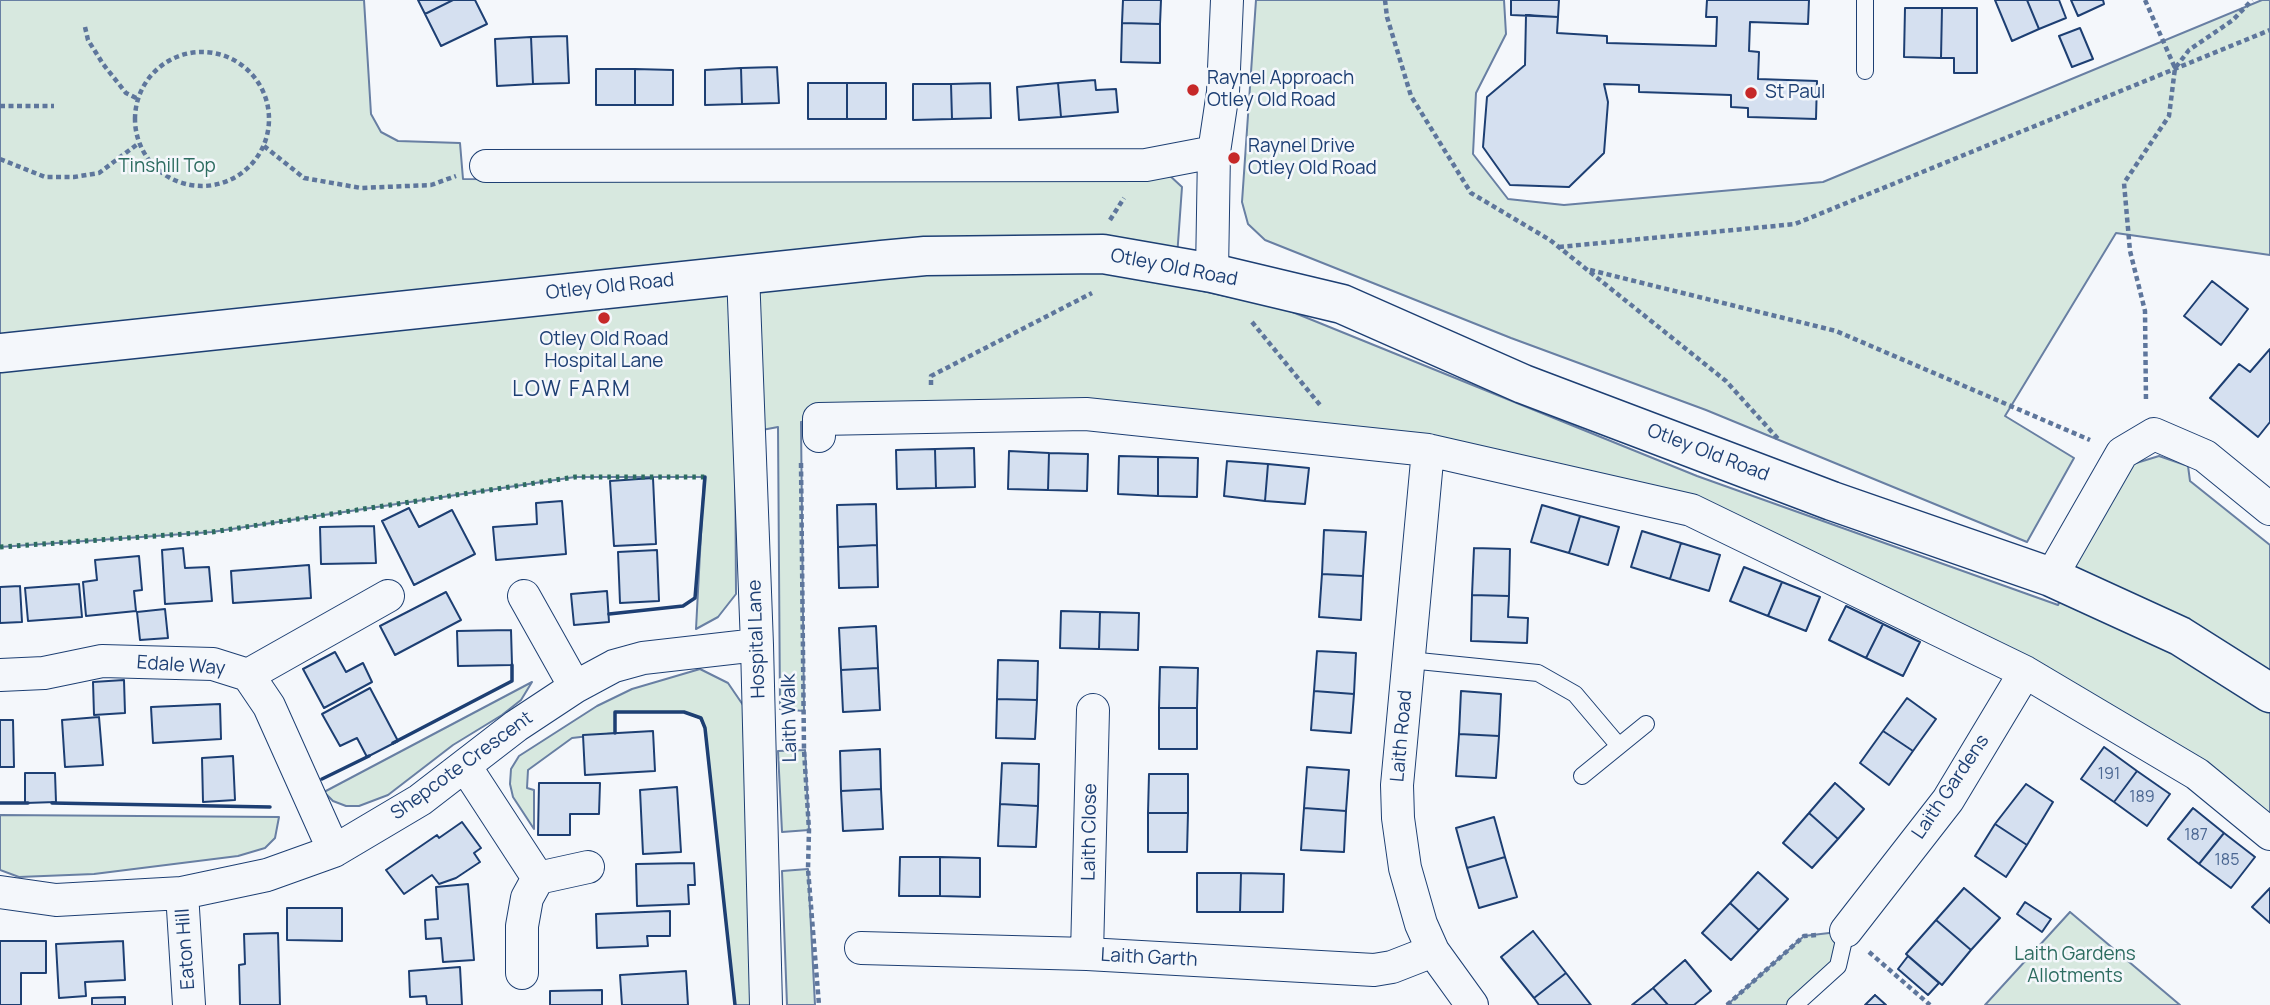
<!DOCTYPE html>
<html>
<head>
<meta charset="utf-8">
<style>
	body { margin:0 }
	canvas { display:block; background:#f4f7fb }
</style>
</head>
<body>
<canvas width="2270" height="1005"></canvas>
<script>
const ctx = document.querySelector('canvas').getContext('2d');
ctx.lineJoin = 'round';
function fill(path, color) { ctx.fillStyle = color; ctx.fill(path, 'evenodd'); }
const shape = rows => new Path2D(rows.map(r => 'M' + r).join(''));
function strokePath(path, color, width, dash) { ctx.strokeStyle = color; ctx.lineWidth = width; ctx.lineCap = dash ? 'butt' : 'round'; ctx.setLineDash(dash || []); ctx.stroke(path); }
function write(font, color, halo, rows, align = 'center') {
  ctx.font = font + ' Manrope,sans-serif'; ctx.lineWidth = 5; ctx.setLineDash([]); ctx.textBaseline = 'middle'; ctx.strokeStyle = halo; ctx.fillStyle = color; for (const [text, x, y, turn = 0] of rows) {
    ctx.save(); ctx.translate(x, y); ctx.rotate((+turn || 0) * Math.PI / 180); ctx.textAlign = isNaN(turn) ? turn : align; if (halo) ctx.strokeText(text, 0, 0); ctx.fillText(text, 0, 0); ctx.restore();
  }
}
const green = shape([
	[0,0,364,0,371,114,381,132,398,141,460,143,463,179,732,180,1168,174,1182,187,1175,285,1285,309,1697,476,2058,605,2079,558,2133,464,2159,456,2188,466,2190,481,2270,545,2270,834,2197,774,1691,510,1428,450,1086,414,819,419,801,422,804,711,780,709,778,427,735,435,736,594,718,617,696,629,704,477,575,477,212,532,0,547,0,0],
	[1256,0,1504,0,1506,34,1476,93,1473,154,1508,199,1564,205,1823,182,2262,0,2270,0,2270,255,2116,233,2005,416,2074,458,2027,542,1706,410,1511,338,1265,240,1248,224,1242,202,1256,0],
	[700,669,728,683,743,705,752,1005,735,1005,705,728,700,718,684,712,615,712,615,733,572,738,528,770,527,788,534,790,534,829,513,797,510,784,511,769,519,756,597,706,632,689,700,669],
	[532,682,521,700,502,715,453,745,388,795,359,806,346,806,333,801,324,792,532,682],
	[805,750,809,830,782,832,778,751,805,750],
	[0,815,279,817,275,838,265,848,238,856,94,874,19,877,0,870,0,815],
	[808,869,815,1005,787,1005,782,871,808,869],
	[2070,912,2180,1005,1985,1005,2070,912],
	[1846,931,1838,966,1795,1005,1727,1005,1804,936,1846,931]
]);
fill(green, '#d7e8df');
strokePath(green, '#687fa3', 2);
const building = shape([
	[418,0,453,0,425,14,418,0],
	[453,0,475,0,487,24,441,46,425,14,453,0],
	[1123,0,1161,0,1160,24,1122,23,1123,0],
	[1511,0,1559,0,1558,17,1511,15,1511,0],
	[1707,0,1809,0,1808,24,1750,22,1749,51,1759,52,1758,79,1817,81,1816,119,1748,117,1748,108,1731,107,1731,95,1639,92,1639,85,1604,84,1608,102,1604,153,1569,187,1510,185,1483,147,1487,97,1525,65,1526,15,1558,17,1557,33,1607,36,1607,43,1716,46,1717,17,1706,17,1707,0],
	[1995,0,2027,0,2039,29,2012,41,1995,0],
	[2027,0,2059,0,2066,18,2039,29,2027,0],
	[2071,0,2103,0,2104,4,2078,16,2071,0],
	[1905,8,1942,8,1941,58,1904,57,1905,8],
	[1942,8,1977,8,1977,73,1954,73,1954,58,1941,58,1942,8],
	[1122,23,1160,24,1160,63,1121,62,1122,23],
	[2080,28,2093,59,2072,67,2059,36,2080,28],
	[567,36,569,83,533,84,531,37,567,36],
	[531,37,533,84,497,86,495,39,531,37],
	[777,67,779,103,742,104,741,68,777,67],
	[741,68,742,104,705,105,705,70,741,68],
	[596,69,635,69,635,105,596,105,596,69],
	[635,69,673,70,673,105,635,105,635,69],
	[1095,80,1096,90,1116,89,1118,112,1061,117,1058,83,1095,80],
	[808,83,847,83,847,119,808,119,808,83],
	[847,83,886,83,886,119,847,119,847,83],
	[990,83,991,118,952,119,951,84,990,83],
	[1058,83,1061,117,1019,120,1017,87,1058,83],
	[913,84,951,84,952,119,913,120,913,84],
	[2212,281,2248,309,2221,345,2184,316,2212,281],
	[2270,349,2270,422,2258,437,2210,398,2239,364,2250,372,2270,349],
	[974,448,975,487,936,488,935,449,974,448],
	[935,449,936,488,897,489,896,450,935,449],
	[1009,451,1049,453,1048,490,1008,489,1009,451],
	[1049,453,1088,454,1087,491,1048,490,1049,453],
	[1119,456,1158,457,1158,496,1118,494,1119,456],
	[1158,457,1198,458,1197,497,1158,496,1158,457],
	[1227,461,1268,464,1265,501,1224,496,1227,461],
	[1268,464,1309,468,1305,504,1265,501,1268,464],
	[653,478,656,544,614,546,610,481,653,478],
	[562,501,566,554,496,560,493,527,537,524,536,503,562,501],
	[876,504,877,545,838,547,837,505,876,504],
	[1542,505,1580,516,1569,553,1531,542,1542,505],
	[409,508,419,527,452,510,475,554,414,585,382,521,409,508],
	[1580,516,1619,527,1608,565,1569,553,1580,516],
	[374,526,376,563,321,564,320,527,374,526],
	[1324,530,1366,532,1363,576,1322,574,1324,530],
	[1642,531,1681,543,1670,579,1631,567,1642,531],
	[1681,543,1720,555,1709,591,1670,579,1681,543],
	[877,545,878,587,839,588,838,547,877,545],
	[183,548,185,568,209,567,212,601,165,604,162,550,183,548],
	[1474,548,1510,549,1509,596,1472,595,1474,548],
	[657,550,659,601,620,603,618,552,657,550],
	[139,556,142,590,134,591,136,611,86,616,83,582,97,580,95,560,139,556],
	[309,565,311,598,233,603,231,571,309,565],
	[1744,567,1782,582,1768,616,1730,601,1744,567],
	[1322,574,1363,576,1361,620,1319,617,1322,574],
	[1782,582,1820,597,1806,631,1768,616,1782,582],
	[79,584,82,617,28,621,25,588,79,584],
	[20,586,22,622,0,623,0,587,20,586],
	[607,591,609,622,574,625,571,594,607,591],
	[446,592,461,620,395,655,380,626,446,592],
	[1472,595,1509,596,1508,617,1528,618,1527,643,1471,641,1472,595],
	[1846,606,1883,624,1866,658,1829,640,1846,606],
	[165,609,168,638,140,640,137,612,165,609],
	[1061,611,1100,612,1099,649,1060,648,1061,611],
	[1100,612,1139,613,1138,650,1099,649,1100,612],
	[1883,624,1920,642,1903,676,1866,658,1883,624],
	[876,626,878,668,841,670,839,628,876,626],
	[511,630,512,665,458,666,457,631,511,630],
	[1317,651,1356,653,1354,694,1314,691,1317,651],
	[335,652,346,672,363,663,372,682,324,708,303,669,335,652],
	[998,660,1038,661,1037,700,997,699,998,660],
	[1160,667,1198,668,1197,708,1159,708,1160,667],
	[878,668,880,710,843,712,841,670,878,668],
	[124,680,125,713,94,715,93,682,124,680],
	[370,688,398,741,367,757,357,738,340,746,322,714,370,688],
	[1314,691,1354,694,1351,733,1311,730,1314,691],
	[1461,691,1501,694,1499,736,1459,734,1461,691],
	[1907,698,1936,719,1913,751,1883,731,1907,698],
	[997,699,1037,700,1035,739,996,738,997,699],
	[220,704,221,739,153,743,151,707,220,704],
	[1159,708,1197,708,1197,749,1159,749,1159,708],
	[99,717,103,765,65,767,62,720,99,717],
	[0,720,13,720,14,767,0,767,0,720],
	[653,731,655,771,585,775,583,735,653,731],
	[1883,731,1913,751,1889,785,1860,763,1883,731],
	[1459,734,1499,736,1496,778,1456,776,1459,734],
	[2104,747,2137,771,2114,802,2081,779,2104,747],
	[880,749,881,789,841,791,840,751,880,749],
	[233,756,235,800,203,802,202,758,233,756],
	[1002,763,1039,764,1038,806,1000,804,1002,763],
	[1307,767,1349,770,1346,811,1304,808,1307,767],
	[2137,771,2170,794,2147,826,2114,802,2137,771],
	[25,773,55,773,56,802,25,803,25,773],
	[1149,774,1188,774,1188,813,1148,813,1149,774],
	[539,783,600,783,599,814,570,814,570,835,538,835,539,783],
	[1835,783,1864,809,1838,839,1809,813,1835,783],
	[2026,784,2053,802,2027,845,1995,824,2026,784],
	[677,787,681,852,643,854,640,790,677,787],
	[881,789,883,829,843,831,841,791,881,789],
	[1000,804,1038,806,1036,847,998,846,1000,804],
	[1304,808,1346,811,1344,852,1301,850,1304,808],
	[2193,808,2224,833,2199,864,2168,839,2193,808],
	[1148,813,1188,813,1187,852,1148,852,1148,813],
	[1809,813,1838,839,1812,868,1783,843,1809,813],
	[1494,817,1505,857,1467,868,1456,828,1494,817],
	[462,822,481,848,474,853,480,862,456,878,439,884,432,875,404,894,386,870,437,835,439,838,462,822],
	[1995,824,2027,845,2006,877,1975,856,1995,824],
	[2224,833,2255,857,2231,888,2199,864,2224,833],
	[900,857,940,857,940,896,899,896,900,857],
	[940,857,980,858,980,897,940,896,940,857],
	[1505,857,1517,897,1479,908,1467,868,1505,857],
	[694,863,695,885,688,885,689,904,637,906,636,864,694,863],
	[1758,872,1788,899,1759,930,1730,903,1758,872],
	[1197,873,1241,873,1240,912,1197,912,1197,873],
	[1241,873,1284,874,1283,912,1240,912,1241,873],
	[468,884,474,960,443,962,441,938,426,939,425,920,438,919,436,887,468,884],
	[1964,888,2000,918,1971,950,1936,920,1964,888],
	[2270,888,2270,923,2252,907,2270,888],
	[2025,902,2051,919,2042,932,2017,914,2025,902],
	[1730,903,1759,930,1731,960,1702,933,1730,903],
	[287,908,342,908,342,941,287,940,287,908],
	[670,911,670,936,647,936,648,946,597,948,596,914,670,911],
	[1936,920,1971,950,1942,985,1906,954,1936,920],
	[1533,931,1566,973,1534,998,1501,957,1533,931],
	[278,933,280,1005,240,1005,239,965,245,964,244,934,278,933],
	[0,941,46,941,46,973,21,973,21,1005,0,1005,0,941],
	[123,941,125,980,85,982,86,996,59,998,56,944,123,941],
	[1908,956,1939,983,1928,995,1898,969,1908,956],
	[1685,960,1711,991,1694,1005,1668,1005,1653,988,1685,960],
	[460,967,462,1005,427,1005,426,996,410,997,409,971,460,967],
	[686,971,688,1005,622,1005,620,975,686,971],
	[1566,973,1591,1005,1539,1005,1534,998,1566,973],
	[1653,988,1668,1005,1632,1005,1653,988],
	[602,990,602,1005,550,1005,550,991,602,990],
	[1875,995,1886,1005,1865,1005,1875,995],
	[125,997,125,1005,92,1005,92,998,125,997]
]);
fill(building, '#d5e0f0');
strokePath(building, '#1d3f73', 2);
const service = shape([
	[1865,0,1865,71],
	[1409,660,1538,673,1575,694,1619,746],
	[1582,776,1646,724],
	[1795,1005,1838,966,1846,931]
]);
const minor = shape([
	[486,166,1146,165,1214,152],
	[743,273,757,645,766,1005],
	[1212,273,1214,152,1223,92,1227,0],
	[819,436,819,419,1086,414,1428,450,1691,510,2025,672,2197,774,2270,834],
	[1428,450,1397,785,1398,818,1405,868,1421,924,1433,951,1472,1005],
	[2051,577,2122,453,2154,434,2205,456,2270,509],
	[524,596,575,687],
	[0,675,44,673,102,661,213,664,248,675,269,706,334,851],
	[248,675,388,596],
	[465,766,538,878],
	[0,892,56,900,182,893,267,875,334,851,420,800,516,726,575,687,614,666,643,658,757,645],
	[182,893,189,1005],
	[1846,931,1948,800,2025,672],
	[861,948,1087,954,1374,970,1392,967,1433,951],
	[1087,954,1093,710],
	[522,973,522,926,527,898,538,878,588,867]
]);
const tertiary = shape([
	[0,353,882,260,925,256,1103,254,1212,273,1342,304,1523,384,1832,501,2051,577,2180,636,2270,693]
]);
strokePath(service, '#1d3f73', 18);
strokePath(minor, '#1d3f73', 34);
strokePath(tertiary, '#1d3f73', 41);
strokePath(shape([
	[1385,0,1387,17,1411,96,1471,193,1550,240,1726,381,1780,441],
	[2145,0,2175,68,2169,116,2124,183,2130,251,2145,311,2146,402],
	[85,27,88,40,103,64,126,93,138,99],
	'135 119a67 67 0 1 1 134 0a67 67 0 1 1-134 0Z',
	[2176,67,2189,50,2233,20,2252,0],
	[0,106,54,106],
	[264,146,304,178,361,188,431,185,456,176],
	[0,159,45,177,74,177,99,173,139,143],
	[1110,220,1124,198],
	[1559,247,1795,224,2270,30],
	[1590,270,1836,331,2090,440],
	[1252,322,1320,405],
	[931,385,931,376,1092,293],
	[801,463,804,750,809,830,808,869,819,1005],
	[1869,952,1930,1005],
	[1727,1005,1804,936,1816,935]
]), '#5e769c', 4.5, [5, 3.5]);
strokePath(service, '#f4f7fb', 16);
strokePath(minor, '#f4f7fb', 32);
strokePath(tertiary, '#f4f7fb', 38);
strokePath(shape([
	[0,547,212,532,575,477,705,477]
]), '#2c6c60', 5, [3.5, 5]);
strokePath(shape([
	[609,614,683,606,695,598,705,477],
	[615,733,615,712,684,712,701,718,705,728,735,1005],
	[393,743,512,681,512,665],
	[322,779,369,756],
	[0,803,28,803],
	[52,803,270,807]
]), '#1d3f73', 3.5);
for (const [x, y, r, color] of [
	[1193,90,7,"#c62828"],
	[1751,93,7,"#c62828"],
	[1234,158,7,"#c62828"],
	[604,318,7,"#c62828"]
]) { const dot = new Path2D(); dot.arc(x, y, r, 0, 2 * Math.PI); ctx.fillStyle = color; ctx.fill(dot); strokePath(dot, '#f4f7fb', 2.5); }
write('16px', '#4b6792', null, [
	["191",2109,775],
	["189",2142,798],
	["187",2196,836],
	["185",2227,861]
]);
write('19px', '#1d3f73', '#f4f7fb', [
	["Raynel Approach",1207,79],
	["Otley Old Road",1207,101],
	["St Paul",1765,93],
	["Raynel Drive",1248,147],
	["Otley Old Road",1248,169],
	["Otley Old Road",604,340,"center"],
	["Hospital Lane",604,362,"center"]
], 'left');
write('19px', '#2c6c60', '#f4f7fb', [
	["Tinshill Top",167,167],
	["Laith Gardens",2075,955],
	["Allotments",2075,977]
]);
write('19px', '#1d3f73', '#f4f7fb', [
	["Otley Old Road",1174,268,11],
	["Otley Old Road",610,287,-6],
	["Otley Old Road",1708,453,21],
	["Hospital Lane",757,639,-92],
	["Edale Way",181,666,4],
	["Laith Walk",790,718,-91],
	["Laith Road",1402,736,-85],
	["Shepcote Crescent",462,766,-36],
	["Laith Gardens",1951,787,-56],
	["Laith Close",1090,832,-89],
	["Eaton Hill",186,949,-94],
	["Laith Garth",1149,958,3]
]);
ctx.letterSpacing = '2px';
write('21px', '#1d3f73', '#f4f7fb', [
	["LOW FARM",572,390]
]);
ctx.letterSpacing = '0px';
</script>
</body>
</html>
